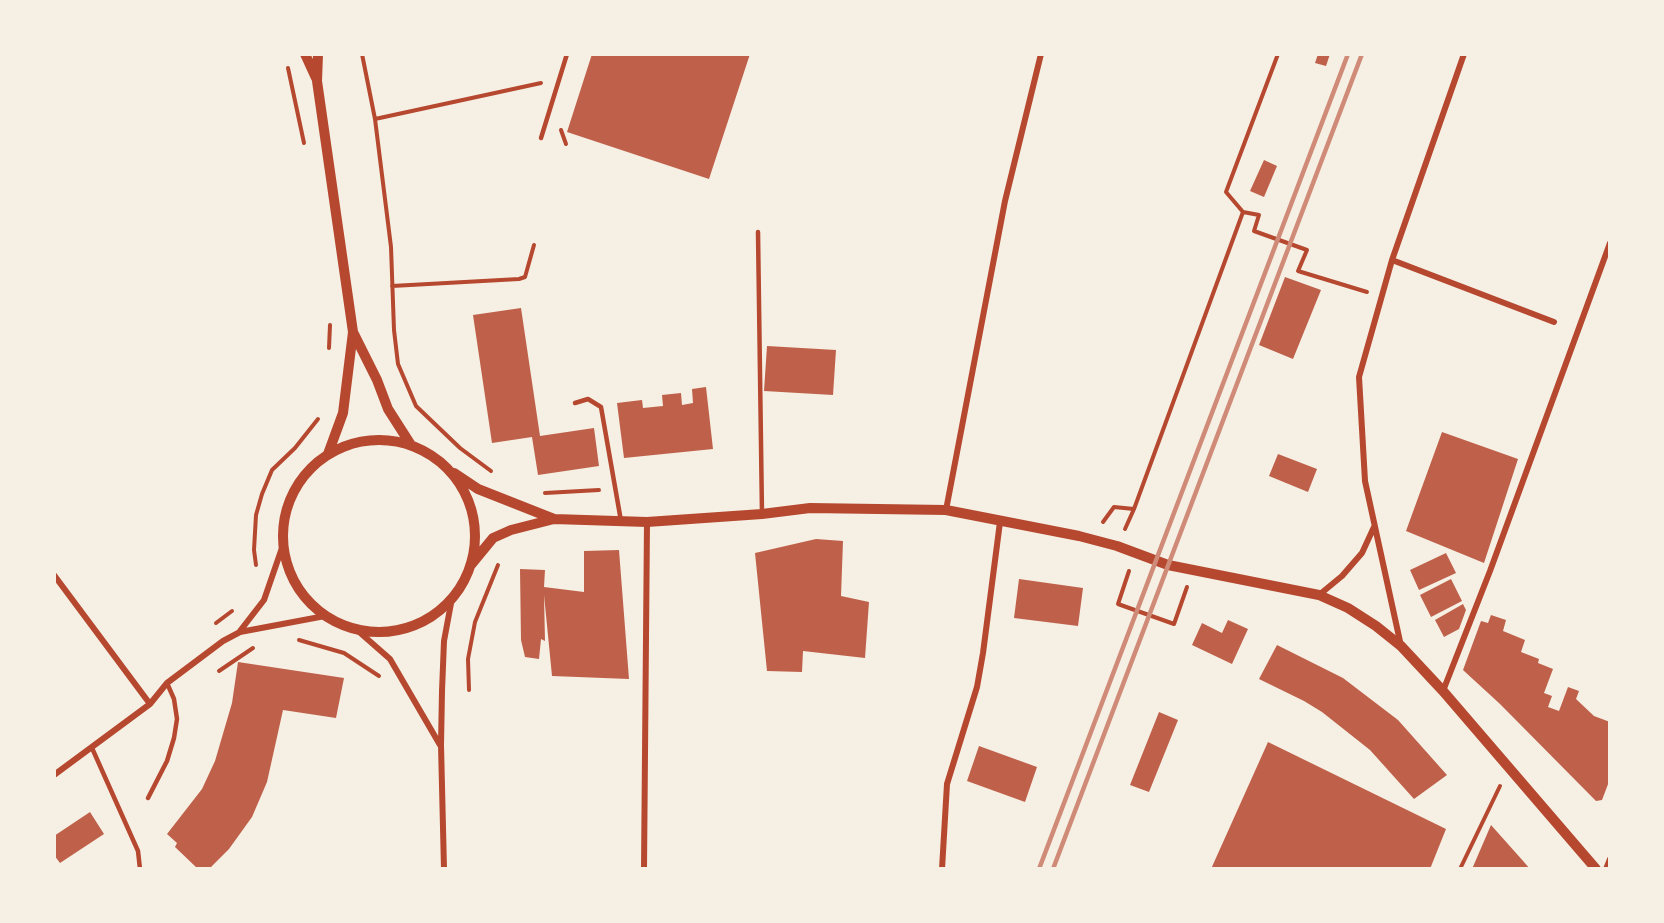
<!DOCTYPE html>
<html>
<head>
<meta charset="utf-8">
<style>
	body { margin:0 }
	#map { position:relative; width:1664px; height:923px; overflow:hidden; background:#f6efe4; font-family:"PT Sans",sans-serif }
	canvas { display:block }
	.frame { position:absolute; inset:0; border:56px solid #f6efe4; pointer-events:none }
</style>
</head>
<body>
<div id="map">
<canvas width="1664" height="923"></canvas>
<div class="frame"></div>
</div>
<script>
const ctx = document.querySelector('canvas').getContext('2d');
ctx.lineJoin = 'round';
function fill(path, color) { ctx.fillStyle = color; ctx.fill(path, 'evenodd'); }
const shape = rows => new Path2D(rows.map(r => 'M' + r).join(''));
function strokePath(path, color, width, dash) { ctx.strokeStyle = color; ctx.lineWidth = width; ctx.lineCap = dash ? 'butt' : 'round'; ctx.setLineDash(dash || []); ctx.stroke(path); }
fill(shape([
	[592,54,750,54,709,179,567,132],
	[1318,54,1330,54,1326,66,1315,63],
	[1264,160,1277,166,1264,197,1250,191],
	[1285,277,1321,290,1293,359,1259,345],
	[521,308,540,436,594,428,599,466,538,475,532,437,492,443,473,315],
	[767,346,836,350,833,395,764,391],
	[706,387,713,449,624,458,617,403,642,400,643,408,663,406,662,395,681,393,682,405,693,403,692,389],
	[1442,432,1518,459,1484,563,1406,531],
	[1278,454,1317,469,1308,492,1269,476],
	[816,539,843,541,841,596,869,602,865,658,803,651,802,672,767,671,755,553],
	[619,550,629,679,552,676,544,595,545,641,541,639,539,659,525,657,521,640,520,569,545,570,544,587,584,592,584,551],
	[1446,553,1456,573,1419,590,1410,570],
	[1019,579,1083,588,1078,626,1014,618],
	[1451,579,1462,601,1431,617,1420,595],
	[1463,604,1466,610,1459,629,1444,637,1435,620],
	[1491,615,1506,620,1503,631,1525,640,1521,652,1539,659,1538,663,1553,669,1544,693,1552,696,1548,707,1559,711,1568,687,1579,691,1576,699,1594,716,1610,722,1610,779,1602,800,1596,801,1500,704,1463,670,1481,621,1488,623],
	[1228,620,1248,629,1232,664,1192,645,1202,623,1222,633],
	[1277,645,1343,678,1398,720,1447,775,1414,799,1370,750,1322,712,1304,701,1259,679],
	[238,662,344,678,336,718,283,710,267,782,252,817,229,849,209,869,198,869,175,847,177,843,167,834,202,789,215,761,232,703],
	[1159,712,1178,720,1149,792,1130,785],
	[1268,742,1446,829,1430,869,1211,869],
	[979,746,1037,767,1025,802,967,781],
	[90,812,104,834,60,863,54,855,54,836],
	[1491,825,1524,862,1530,869,1472,869]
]), '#bf614a');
strokePath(shape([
	[362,54,375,119,391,247,394,330,398,364,416,406,460,448,491,471],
	[288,68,304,143],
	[375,119,541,83],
	[561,130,566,144],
	[1243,212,1259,215,1254,231,1307,250,1298,271,1367,292],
	[392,286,519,279,525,277,534,245],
	[329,348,330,325],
	[545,493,599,490],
	[1103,522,1114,507,1134,509],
	[1125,529,1134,509,1243,212,1226,192,1278,54],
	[256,565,254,550,256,515,262,494,272,470,295,448,318,419],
	[1129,571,1118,604,1174,624,1187,587],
	[216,623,232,611],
	[299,640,344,653,379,676],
	[219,671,253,648],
	[469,690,468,659,475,622,498,565],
	[1460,869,1500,786]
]), '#b5482f', 4);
strokePath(shape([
	[541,138,567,54],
	[758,232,762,514],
	[575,403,588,399,601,407,621,521],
	[92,748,138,851,140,869],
	[148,798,167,761,174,738,177,719,174,699,167,683]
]), '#b5482f', 4.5);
strokePath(shape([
	[1392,260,1554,322],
	[946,510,1005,201,1041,54],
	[54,575,150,704],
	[1319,595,1342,576,1362,553,1374,527],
	[357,630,390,659,440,745],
	[240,631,264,600,283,545],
	[1401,646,1365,481,1359,377,1392,260,1464,54],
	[1443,691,1490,571,1610,243],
	[54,775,150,704,167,683,223,641,240,632,325,616],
	[444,869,441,745,442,691,444,641,452,598],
	[644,869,647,522],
	[942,869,947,784,977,687,983,653,1000,522],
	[1606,869,1610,859]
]), '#b5482f', 6);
strokePath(shape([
	[305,54,316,78],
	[318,54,317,81,353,332,343,413,328,454],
	[353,332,377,380,388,409,411,445],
	'283 536a96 96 0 1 1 192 0a96 96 0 1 1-192 0Z',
	[454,473,478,489,554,519],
	[470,566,493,538,511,530,554,519,647,522,762,514,810,508,946,510,1079,536,1117,546,1168,565,1319,595,1348,608,1376,626,1401,646,1443,691,1596,869]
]), '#b5482f', 10);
strokePath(shape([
	[1039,869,1348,54],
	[1053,869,1362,54]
]), '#cf8b77', 4.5);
</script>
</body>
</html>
